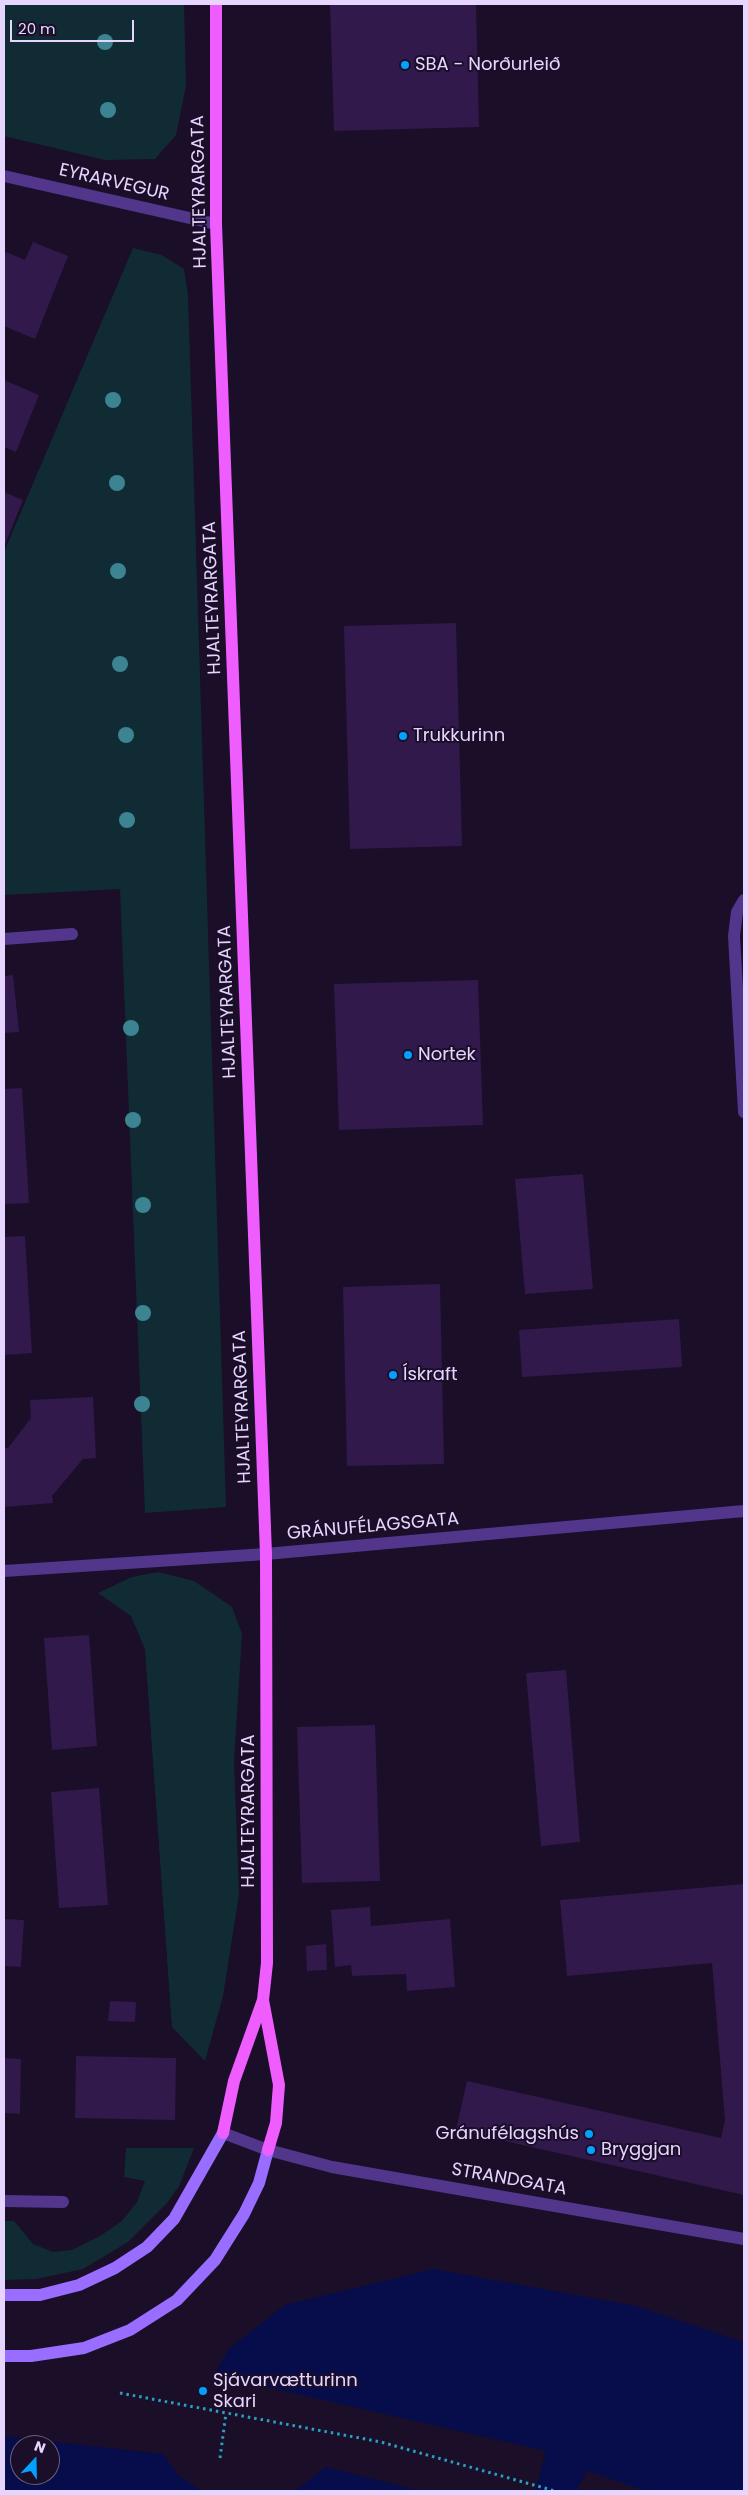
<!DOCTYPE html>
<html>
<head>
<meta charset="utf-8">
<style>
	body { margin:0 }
	#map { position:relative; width:748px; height:2495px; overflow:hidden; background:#1a0e29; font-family:Poppins,sans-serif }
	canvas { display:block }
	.frame { position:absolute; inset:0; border:5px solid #e6d6ff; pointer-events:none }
	.north { position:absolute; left:10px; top:2435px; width:50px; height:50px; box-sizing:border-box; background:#1a0e29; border:1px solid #6c5e7f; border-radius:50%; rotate:21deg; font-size:14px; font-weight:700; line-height:20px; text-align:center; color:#e6d6ff }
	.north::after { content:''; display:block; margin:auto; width:18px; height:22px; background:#02a0ff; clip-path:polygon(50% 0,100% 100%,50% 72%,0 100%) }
	.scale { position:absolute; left:10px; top:20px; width:124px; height:22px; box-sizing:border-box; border:2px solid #e6d6ff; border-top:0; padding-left:6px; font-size:15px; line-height:18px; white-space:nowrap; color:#e6d6ff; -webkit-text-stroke:4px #1a0e29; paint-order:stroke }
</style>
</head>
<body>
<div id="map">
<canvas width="748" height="2495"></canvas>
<div class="frame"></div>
<div class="north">N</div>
<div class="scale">20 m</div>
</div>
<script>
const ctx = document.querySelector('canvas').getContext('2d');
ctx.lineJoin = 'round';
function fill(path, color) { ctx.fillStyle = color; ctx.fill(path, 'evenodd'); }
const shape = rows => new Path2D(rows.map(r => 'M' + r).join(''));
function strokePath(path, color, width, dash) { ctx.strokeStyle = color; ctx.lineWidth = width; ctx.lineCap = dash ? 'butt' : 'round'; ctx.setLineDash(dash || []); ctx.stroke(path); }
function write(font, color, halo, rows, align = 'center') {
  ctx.font = font + ' Poppins,sans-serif'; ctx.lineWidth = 4; ctx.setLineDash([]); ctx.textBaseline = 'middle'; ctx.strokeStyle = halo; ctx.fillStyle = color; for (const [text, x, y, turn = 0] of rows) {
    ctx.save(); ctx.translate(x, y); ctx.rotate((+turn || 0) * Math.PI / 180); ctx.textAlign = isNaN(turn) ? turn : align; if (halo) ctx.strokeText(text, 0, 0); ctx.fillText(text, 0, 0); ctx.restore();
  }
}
fill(shape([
	[4,4,184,4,186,86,176,135,155,159,105,160,4,136],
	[133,248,162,255,184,269,188,295,226,1507,145,1513,120,889,4,895,4,552],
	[158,1572,194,1581,232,1607,242,1634,234,1762,239,1894,223,1996,205,2061,172,2027,145,1649,131,1616,98,1593,132,1577],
	[126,2148,194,2148,179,2186,167,2203,128,2242,83,2269,36,2279,4,2280,4,2221,14,2221,33,2244,53,2252,72,2250,100,2236,122,2221,137,2202,145,2181,124,2177]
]), '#112b34');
fill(shape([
	[433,2269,636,2306,744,2342,744,2491,647,2491,587,2471,576,2491,535,2491,546,2451,214,2375,229,2349,285,2305],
	[4,2436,163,2454,177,2474,201,2491,4,2491],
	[20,2445,50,2445,50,2475,20,2475],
	[326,2467,421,2491,295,2491]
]), '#070d4a');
fill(shape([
	[330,4,476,4,479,127,334,131],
	[33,242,68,256,35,339,4,326,4,257,6,252,25,260],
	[4,380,39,395,16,452,4,447],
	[4,492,23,500,4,547],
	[456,623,462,846,350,849,344,626],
	[13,975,19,1032,4,1033,4,976],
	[478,980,483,1125,339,1130,334,984],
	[22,1088,29,1203,4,1204,4,1089],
	[583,1174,593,1289,525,1294,515,1179],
	[25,1236,32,1353,4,1355,4,1237],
	[440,1284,444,1464,347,1466,343,1287],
	[679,1319,682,1367,522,1377,519,1330],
	[93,1397,96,1458,83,1459,52,1496,53,1503,4,1507,4,1448,8,1448,31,1418,30,1400],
	[89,1635,97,1746,52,1750,44,1638],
	[566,1670,580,1842,541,1846,526,1673],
	[375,1725,380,1881,302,1883,297,1727],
	[99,1788,108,1905,59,1908,51,1792],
	[744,1884,744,2195,456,2130,467,2081,721,2138,725,2120,712,1963,567,1976,560,1900],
	[370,1907,371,1926,450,1919,455,1987,407,1991,406,1974,352,1976,351,1965,335,1967,331,1910],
	[4,1919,24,1920,21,1967,4,1966],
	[326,1944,327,1970,307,1971,306,1946],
	[110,2001,136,2002,135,2022,108,2021],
	[76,2056,176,2058,175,2120,75,2118],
	[4,2058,21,2059,20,2114,4,2113]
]), '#31194b');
strokePath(shape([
	[120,2393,381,2442,555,2491],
	[220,2458,226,2413]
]), '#27a1c2', 3, [2.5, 4]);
strokePath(shape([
	[744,900,737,912,734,936,744,1112]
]), '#51368b', 12);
strokePath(shape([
	[4,176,216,224],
	[4,939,72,934],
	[4,1571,266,1554,744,1511],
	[223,2133,268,2150,332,2167,744,2239],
	[4,2201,63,2202]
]), '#51368b', 12);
strokePath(shape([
	[4,2295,40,2295,79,2285,115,2268,147,2247,174,2219,223,2133],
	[4,2356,31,2356,84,2348,130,2330,177,2300,215,2260,244,2214,259,2183,268,2150]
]), '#996dff', 12);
strokePath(shape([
	[216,4,216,224,266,1554,267,1963,263,2000,234,2081,223,2133],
	[263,2000,279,2085,276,2123,268,2150]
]), '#ef5dff', 12);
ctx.fillStyle = '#3d8492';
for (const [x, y] of [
	[105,42],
	[108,110],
	[113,400],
	[117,483],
	[118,571],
	[120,664],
	[126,735],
	[127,820],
	[131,1028],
	[133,1120],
	[143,1205],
	[143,1313],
	[142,1404]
]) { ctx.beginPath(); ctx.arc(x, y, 8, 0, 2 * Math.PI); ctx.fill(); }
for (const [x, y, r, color] of [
	[405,65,5,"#02a0ff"],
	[403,736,5,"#02a0ff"],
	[408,1055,5,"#02a0ff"],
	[393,1375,5,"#02a0ff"],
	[589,2134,5,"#02a0ff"],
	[591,2150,5,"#02a0ff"],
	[203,2391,5,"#02a0ff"]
]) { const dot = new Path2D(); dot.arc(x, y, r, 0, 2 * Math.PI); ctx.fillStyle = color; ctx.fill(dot); strokePath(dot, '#1a0e29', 2); }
write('18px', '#e6d6ff', '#1a0e29', [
	["SBA - Norðurleið",415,65],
	["Trukkurinn",413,736],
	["Nortek",418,1055],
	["Ískraft",403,1375],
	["Gránufélagshús",579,2134,"right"],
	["Bryggjan",601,2150],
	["Sjávarvætturinn",213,2381],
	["Skari",213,2402]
], 'left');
write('18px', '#e6d6ff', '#1a0e29', [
	["EYRARVEGUR",114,183,13],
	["HJALTEYRARGATA",200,192,-91],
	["HJALTEYRARGATA",213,598,-92],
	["HJALTEYRARGATA",228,1002,-92],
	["HJALTEYRARGATA",243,1407,-92],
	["GRÁNUFÉLAGSGATA",373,1527,-5],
	["HJALTEYRARGATA",249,1811,-90],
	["STRANDGATA",509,2180,10]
]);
</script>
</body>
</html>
